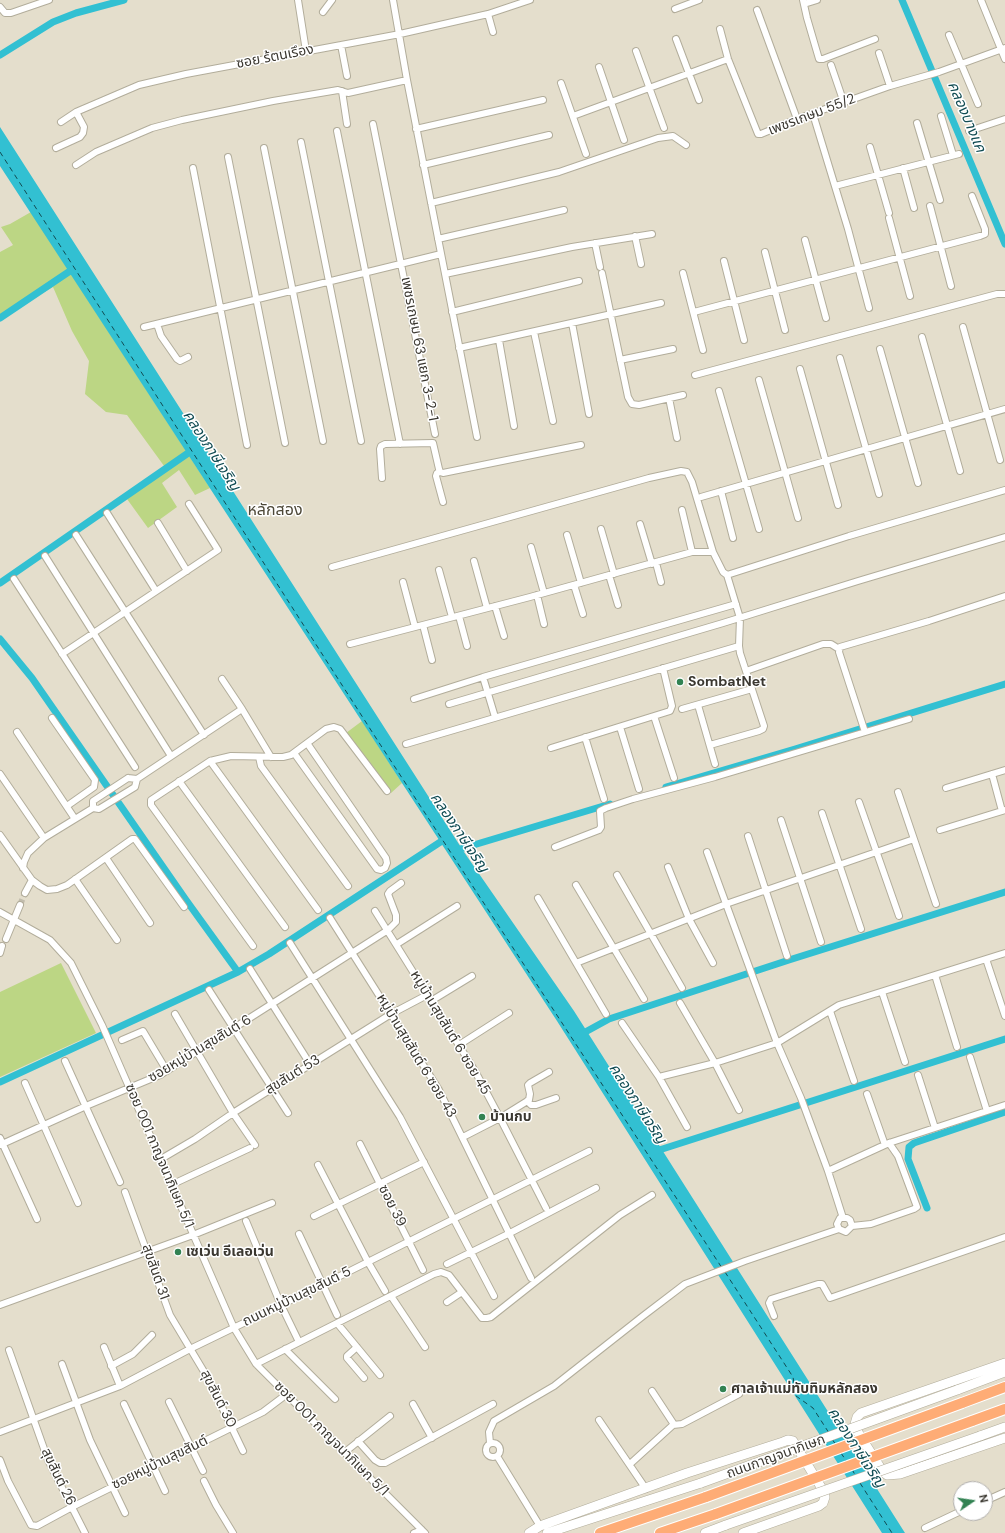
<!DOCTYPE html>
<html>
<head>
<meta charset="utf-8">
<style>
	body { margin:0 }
	#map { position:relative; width:1005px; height:1533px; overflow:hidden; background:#e4decc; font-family:"DM Sans",sans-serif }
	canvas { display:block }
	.north { position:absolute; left:953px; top:1481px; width:40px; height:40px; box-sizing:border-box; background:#fff; border:1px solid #b1afad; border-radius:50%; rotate:77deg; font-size:11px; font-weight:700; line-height:16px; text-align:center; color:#3b3831 }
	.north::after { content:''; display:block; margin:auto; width:14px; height:18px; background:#328252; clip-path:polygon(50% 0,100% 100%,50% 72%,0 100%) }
</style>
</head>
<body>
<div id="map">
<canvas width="1005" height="1533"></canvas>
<div class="north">N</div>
</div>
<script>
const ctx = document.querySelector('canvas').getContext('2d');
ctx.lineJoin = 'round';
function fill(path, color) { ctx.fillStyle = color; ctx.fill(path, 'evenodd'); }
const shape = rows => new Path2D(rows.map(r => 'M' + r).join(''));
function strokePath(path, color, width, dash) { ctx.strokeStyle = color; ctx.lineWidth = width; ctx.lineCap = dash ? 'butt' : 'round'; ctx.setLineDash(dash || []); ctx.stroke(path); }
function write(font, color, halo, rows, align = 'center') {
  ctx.font = font + ' "DM Sans","Noto Sans Thai",sans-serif'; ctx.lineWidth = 3; ctx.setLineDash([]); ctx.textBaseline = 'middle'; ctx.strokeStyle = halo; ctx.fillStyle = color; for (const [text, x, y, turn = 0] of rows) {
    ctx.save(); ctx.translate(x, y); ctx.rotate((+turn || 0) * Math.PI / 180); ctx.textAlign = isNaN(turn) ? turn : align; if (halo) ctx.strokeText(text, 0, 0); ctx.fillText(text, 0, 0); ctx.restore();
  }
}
fill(shape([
	[31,212,210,488,195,495,179,470,162,483,177,507,148,528,127,499,167,470,127,415,106,412,85,394,89,361,72,331,53,287,0,318,0,252,13,245,1,227,10,224],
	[362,721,402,783,391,793,346,733],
	[61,963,96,1033,0,1077,0,992]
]), '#bcd684');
fill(shape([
	[0,127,464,852,574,1011,905,1533,882,1533,557,1021,0,166]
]), '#32c0d2');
strokePath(shape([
	[902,0,1005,244],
	[0,55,53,22,76,13,124,0],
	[0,318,76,267],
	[0,583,194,449],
	[0,639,32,678,186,900,238,972],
	[666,787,795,749,1005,684],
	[457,850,610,804],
	[578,1036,609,1019,789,960,1005,892],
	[0,1082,238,972,269,954,448,837],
	[653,1152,1005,1039],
	[927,1208,908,1159,909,1147,914,1143,1005,1112]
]), '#32c0d2', 7);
strokePath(shape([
	[0,152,376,738,722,1268],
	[725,1272,793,1377,796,1396,813,1408,829,1433],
	[832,1439,836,1445],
	[841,1453,847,1462],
	[852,1469,855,1475],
	[860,1483,892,1533]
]), '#114c53', 1, [5, 4]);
strokePath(shape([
	[20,905,25,893]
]), '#c2bdad', 6, [6, 3]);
const minor = shape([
	[298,0,306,51],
	[393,0,407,80,477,437],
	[803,0,807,18,819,59,823,59,875,39],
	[981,0,1005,59],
	[804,4,817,0],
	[0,7,5,13,11,13,49,0],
	[675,9,699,0],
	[757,10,797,119],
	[323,12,332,0],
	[488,14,493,32],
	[720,29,728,59,758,134,761,134,797,119,890,86,939,72,1005,48],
	[949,35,978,104],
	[676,39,699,100],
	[341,45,347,76],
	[636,51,664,128],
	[879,53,890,86],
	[831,65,844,103],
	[599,67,624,140],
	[561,83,586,154],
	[342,91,347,124],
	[813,114,848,229,869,308],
	[573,116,728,59],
	[941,116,953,155],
	[61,122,76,112],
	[917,123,940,200],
	[373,124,435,434],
	[416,129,543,100],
	[337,131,400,444],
	[969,131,1005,119],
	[301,142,361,441],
	[870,147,889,213],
	[56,148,80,137,83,133,84,127,76,112,139,85,186,74,400,34,488,14,530,0],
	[264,148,323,441],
	[228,157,285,443],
	[76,165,96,152,152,128,182,120,273,101,338,90,348,93,407,80],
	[423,165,549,135],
	[193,168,247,445],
	[903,168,914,208],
	[835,186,959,154],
	[431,203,559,172,658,138,673,136,686,145],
	[930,206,951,286],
	[889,218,910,296],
	[635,236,641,264],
	[438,239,564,210],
	[805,240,826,318],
	[595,243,600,267],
	[765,252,785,330],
	[724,261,744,340],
	[602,273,628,397,632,404,639,405,683,395],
	[683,273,703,350],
	[445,274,572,247,652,234],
	[452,312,579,281],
	[694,312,980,236,985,234,985,229,972,196],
	[572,323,589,414],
	[157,324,161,336,177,359,180,361,188,357],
	[144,327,441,254],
	[963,327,1000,460],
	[534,332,553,421],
	[922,337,960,471],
	[499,340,514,426],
	[459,348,661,303],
	[880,349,918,483],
	[840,358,879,494],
	[620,360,673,349],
	[800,369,838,505],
	[695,375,997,294,1005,294],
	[759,380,798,518],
	[719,391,759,529],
	[669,398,677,438],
	[440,472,437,473,436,476,443,502],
	[382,478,380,449,381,446,385,444,433,443,439,469,440,472,443,473,581,445],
	[721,491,733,538],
	[701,497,1005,409],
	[682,510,692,552],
	[107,513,156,591],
	[158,523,187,571],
	[640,524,652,564],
	[601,529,614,574],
	[76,535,204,735],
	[567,535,581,583],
	[531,547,544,593],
	[45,556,171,756],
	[474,561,487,608],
	[656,563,661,582],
	[332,567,649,478,681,471,687,472,692,482,713,552],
	[439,570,452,617],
	[609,575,618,605],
	[14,579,135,767],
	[403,582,415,627],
	[574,585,583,614],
	[537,595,544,624],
	[495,606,504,636],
	[459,616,467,646],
	[423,625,432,660],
	[350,644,530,597,692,552,713,552,723,572,727,575],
	[62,654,218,550,189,504],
	[746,671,823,644,831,644,839,649],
	[483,677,736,604],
	[222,679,242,709],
	[414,699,483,677,495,717],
	[449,704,723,623,858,581,1005,537],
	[698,705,715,764],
	[682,709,752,689],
	[654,716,674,778],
	[52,718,95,780,94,787,67,806],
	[620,727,639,789],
	[17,732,75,819],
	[865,732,839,652,840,647,929,621,1005,596],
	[585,737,604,799],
	[406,744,739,646],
	[710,745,759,731,763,729,764,726,740,653,739,646,740,618,727,575,849,536,1005,490],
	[551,748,670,711,672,706,663,668],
	[294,753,377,869,381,870,385,868,387,863,386,858,307,743],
	[259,757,261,766,348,886],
	[210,761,318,910],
	[0,774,44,838],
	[992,774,1002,811],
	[128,778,137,779,135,787,99,809,93,808,93,801,128,778],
	[137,779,242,709,271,757],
	[179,781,285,927],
	[946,788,1005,770],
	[898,792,936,904],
	[859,802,899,916],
	[822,813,861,929],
	[781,820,821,942],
	[940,830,1005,810],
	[0,835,32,880],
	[748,836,787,956],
	[555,847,599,830,601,827,600,811,606,808,633,799,715,777,909,719],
	[707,852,777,1043,801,1098,828,1171,843,1218],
	[106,858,150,923],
	[668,867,689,919,713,963],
	[23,868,24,862,28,853,44,838,93,808],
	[617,875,682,988],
	[75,879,117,940],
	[576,885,644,999],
	[25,893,32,880,40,886,47,890,57,889,67,885,132,839,135,839,184,907],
	[538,898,606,1014],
	[375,911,475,1071,500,1118,546,1208],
	[0,912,50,940,71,963,102,1025,234,1328,256,1364,425,1533],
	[330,918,439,1090,531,1278],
	[6,939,20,905],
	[290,943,400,1117,494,1296],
	[397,944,457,906],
	[253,946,151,805,151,800,210,761,231,756,283,757,291,755,326,729,334,727,340,729,387,791],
	[0,953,2,946],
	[986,959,1005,1016],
	[576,963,726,904,914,839],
	[250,969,310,1064],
	[935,975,957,1047],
	[209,990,288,1113],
	[882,992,905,1062],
	[431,1001,472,976],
	[680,1003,715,1063,739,1110],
	[830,1011,854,1081],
	[175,1014,233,1113,255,1145],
	[622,1023,659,1077,687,1127],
	[122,1040,143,1031,167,1071],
	[459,1045,509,1013],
	[970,1057,987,1111],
	[65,1061,120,1182],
	[918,1075,935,1128],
	[659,1077,715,1063,777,1043,839,1005,1005,953],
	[25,1083,78,1203],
	[867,1094,885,1145],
	[527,1101,531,1105,536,1105,556,1098],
	[463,1137,500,1118,529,1100,530,1094,528,1085,530,1083,549,1072],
	[0,1138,37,1219],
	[360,1144,423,1270],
	[0,1145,86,1106,160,1075,388,930,396,922,396,915,388,894,390,891,401,883],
	[161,1159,195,1139,233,1113,391,1014,427,995],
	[318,1165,368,1262,385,1291],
	[828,1171,889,1143,1005,1105],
	[171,1185,250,1148],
	[125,1192,170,1315,209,1380,243,1451],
	[314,1216,424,1162],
	[246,1221,281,1305,299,1342],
	[852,1226,871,1224,914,1209,917,1207,898,1156,889,1143],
	[299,1234,337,1315],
	[447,1264,510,1233,596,1188],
	[391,1296,425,1347],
	[447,1302,462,1292],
	[0,1305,193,1235,272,1203],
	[774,1316,769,1303,771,1299,818,1284,822,1284,830,1298,833,1297,1005,1237],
	[337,1323,380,1375],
	[104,1347,120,1386],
	[357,1347,347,1356,347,1358,364,1378],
	[285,1349,335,1399],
	[9,1350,48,1460,85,1533],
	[62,1364,90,1440,125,1513],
	[256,1364,434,1274,441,1272,449,1275,482,1318,487,1318,491,1317,620,1215,652,1195],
	[111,1366,133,1354,152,1335],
	[169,1402,203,1471],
	[124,1404,165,1491],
	[413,1404,432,1438],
	[599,1420,646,1489],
	[673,1425,682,1424,739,1394],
	[0,1432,120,1386,190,1349,322,1285,589,1151],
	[358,1441,375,1460,380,1463,385,1463,493,1404],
	[490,1443,489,1432,494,1421,554,1386,643,1316,685,1284,745,1261,839,1229,846,1232,852,1226,850,1220,847,1218,840,1218,837,1224,839,1229],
	'486 1450a7 7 0 1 1 14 0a7 7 0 1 1-14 0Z',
	[345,1452,390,1416],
	[497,1456,540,1526],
	[0,1460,8,1481,31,1525,37,1526,72,1507,263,1412,287,1394],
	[630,1464,673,1425,673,1423,652,1391],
	[204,1481,216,1505,233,1533],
	[985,1501,1005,1492],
	[925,1528,961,1511],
	[414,1533,422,1530]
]);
const secondary = shape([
	[1005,1363,861,1413,857,1417,855,1424,857,1431,883,1472,887,1475,900,1474,1005,1438],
	[957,1390,1005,1372],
	[980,1436,1005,1427],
	[529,1533,540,1526,687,1473,783,1442,788,1440,793,1441,824,1492,825,1497,823,1503,819,1506,743,1533],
	[547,1533,701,1483],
	[705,1533,726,1525]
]);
const trunk = shape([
	[962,1403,1005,1387],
	[972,1421,1005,1409],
	[600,1533,706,1497],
	[660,1533,716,1514]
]);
strokePath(minor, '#b2ad9b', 8);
strokePath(secondary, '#b2ad9b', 10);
strokePath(trunk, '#fff', 12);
strokePath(minor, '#fff', 6);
strokePath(secondary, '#fff', 9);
strokePath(trunk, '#feac76', 10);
const secondaryBridge = shape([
	[701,1483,957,1390],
	[726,1525,980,1436]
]);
const trunkBridge = shape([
	[706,1497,962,1403],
	[716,1514,972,1421]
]);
strokePath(secondaryBridge, '#b2ad9b', 10, []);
strokePath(trunkBridge, '#fff', 12, []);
strokePath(secondaryBridge, '#fff', 9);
strokePath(trunkBridge, '#feac76', 10);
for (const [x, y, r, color] of [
	[680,682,4,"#328252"],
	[482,1117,4,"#328252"],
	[178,1252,4,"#328252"],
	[723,1389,4,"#328252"]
]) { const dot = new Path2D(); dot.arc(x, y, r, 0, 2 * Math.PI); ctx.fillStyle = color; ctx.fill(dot); strokePath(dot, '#fff', 1.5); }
write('14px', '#3b3831', '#fff', [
	["ซอย ร้ตนเรึอง",275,57,-11],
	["เพชรเกษม 55/2",812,115,-21],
	["เพชรเกษม 63 แยก 3-2-1",419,349,79],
	["หมู่บ้านสุขสันต์ 6 ซอย 45",450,1033,59],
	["ซอยหมู่บ้านสุขสันต์ 6",200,1049,-31],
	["หมู่บ้านสุขสันต์ 6 ซอย 43",416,1056,59],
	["สุขสันต์ 53",293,1075,-32],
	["ซอย 001 กาญจนาภิเษก 5/1",159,1156,67],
	["ซอย 39",392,1206,63],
	["สุขสันต์ 31",155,1272,71],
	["ถนนหมู่บ้านสุขสันต์ 5",297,1297,-26],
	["สุขสันต์ 30",218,1399,63],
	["ซอย 001 กาญจนาภิเษก 5/1",331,1439,45],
	["ถนนกาญจนาภิเษก",776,1457,-20],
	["ซอยหมู่บ้านสุขสันต์",160,1463,-26],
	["สุขสันต์ 26",58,1477,64]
]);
write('bold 14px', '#3b3831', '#fff', [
	["SombatNet",688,682],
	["บ้านกบ",490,1117],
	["เซเว่น อีเลอเว่น",186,1252],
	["ศาลเจ้าแม่ทับทิมหลักสอง",731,1389]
], 'left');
write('italic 15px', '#114c53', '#fff', [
	["คลองบางแค",966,117,67],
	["คลองภาษีเจริญ",211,451,57],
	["คลองภาษีเจริญ",459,833,56],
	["คลองภาษีเจริญ",637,1104,57],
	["คลองภาษีเจริญ",856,1448,57]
]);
write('16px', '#4d4838', '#fff', [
	["หลักสอง",275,511]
]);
</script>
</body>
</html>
